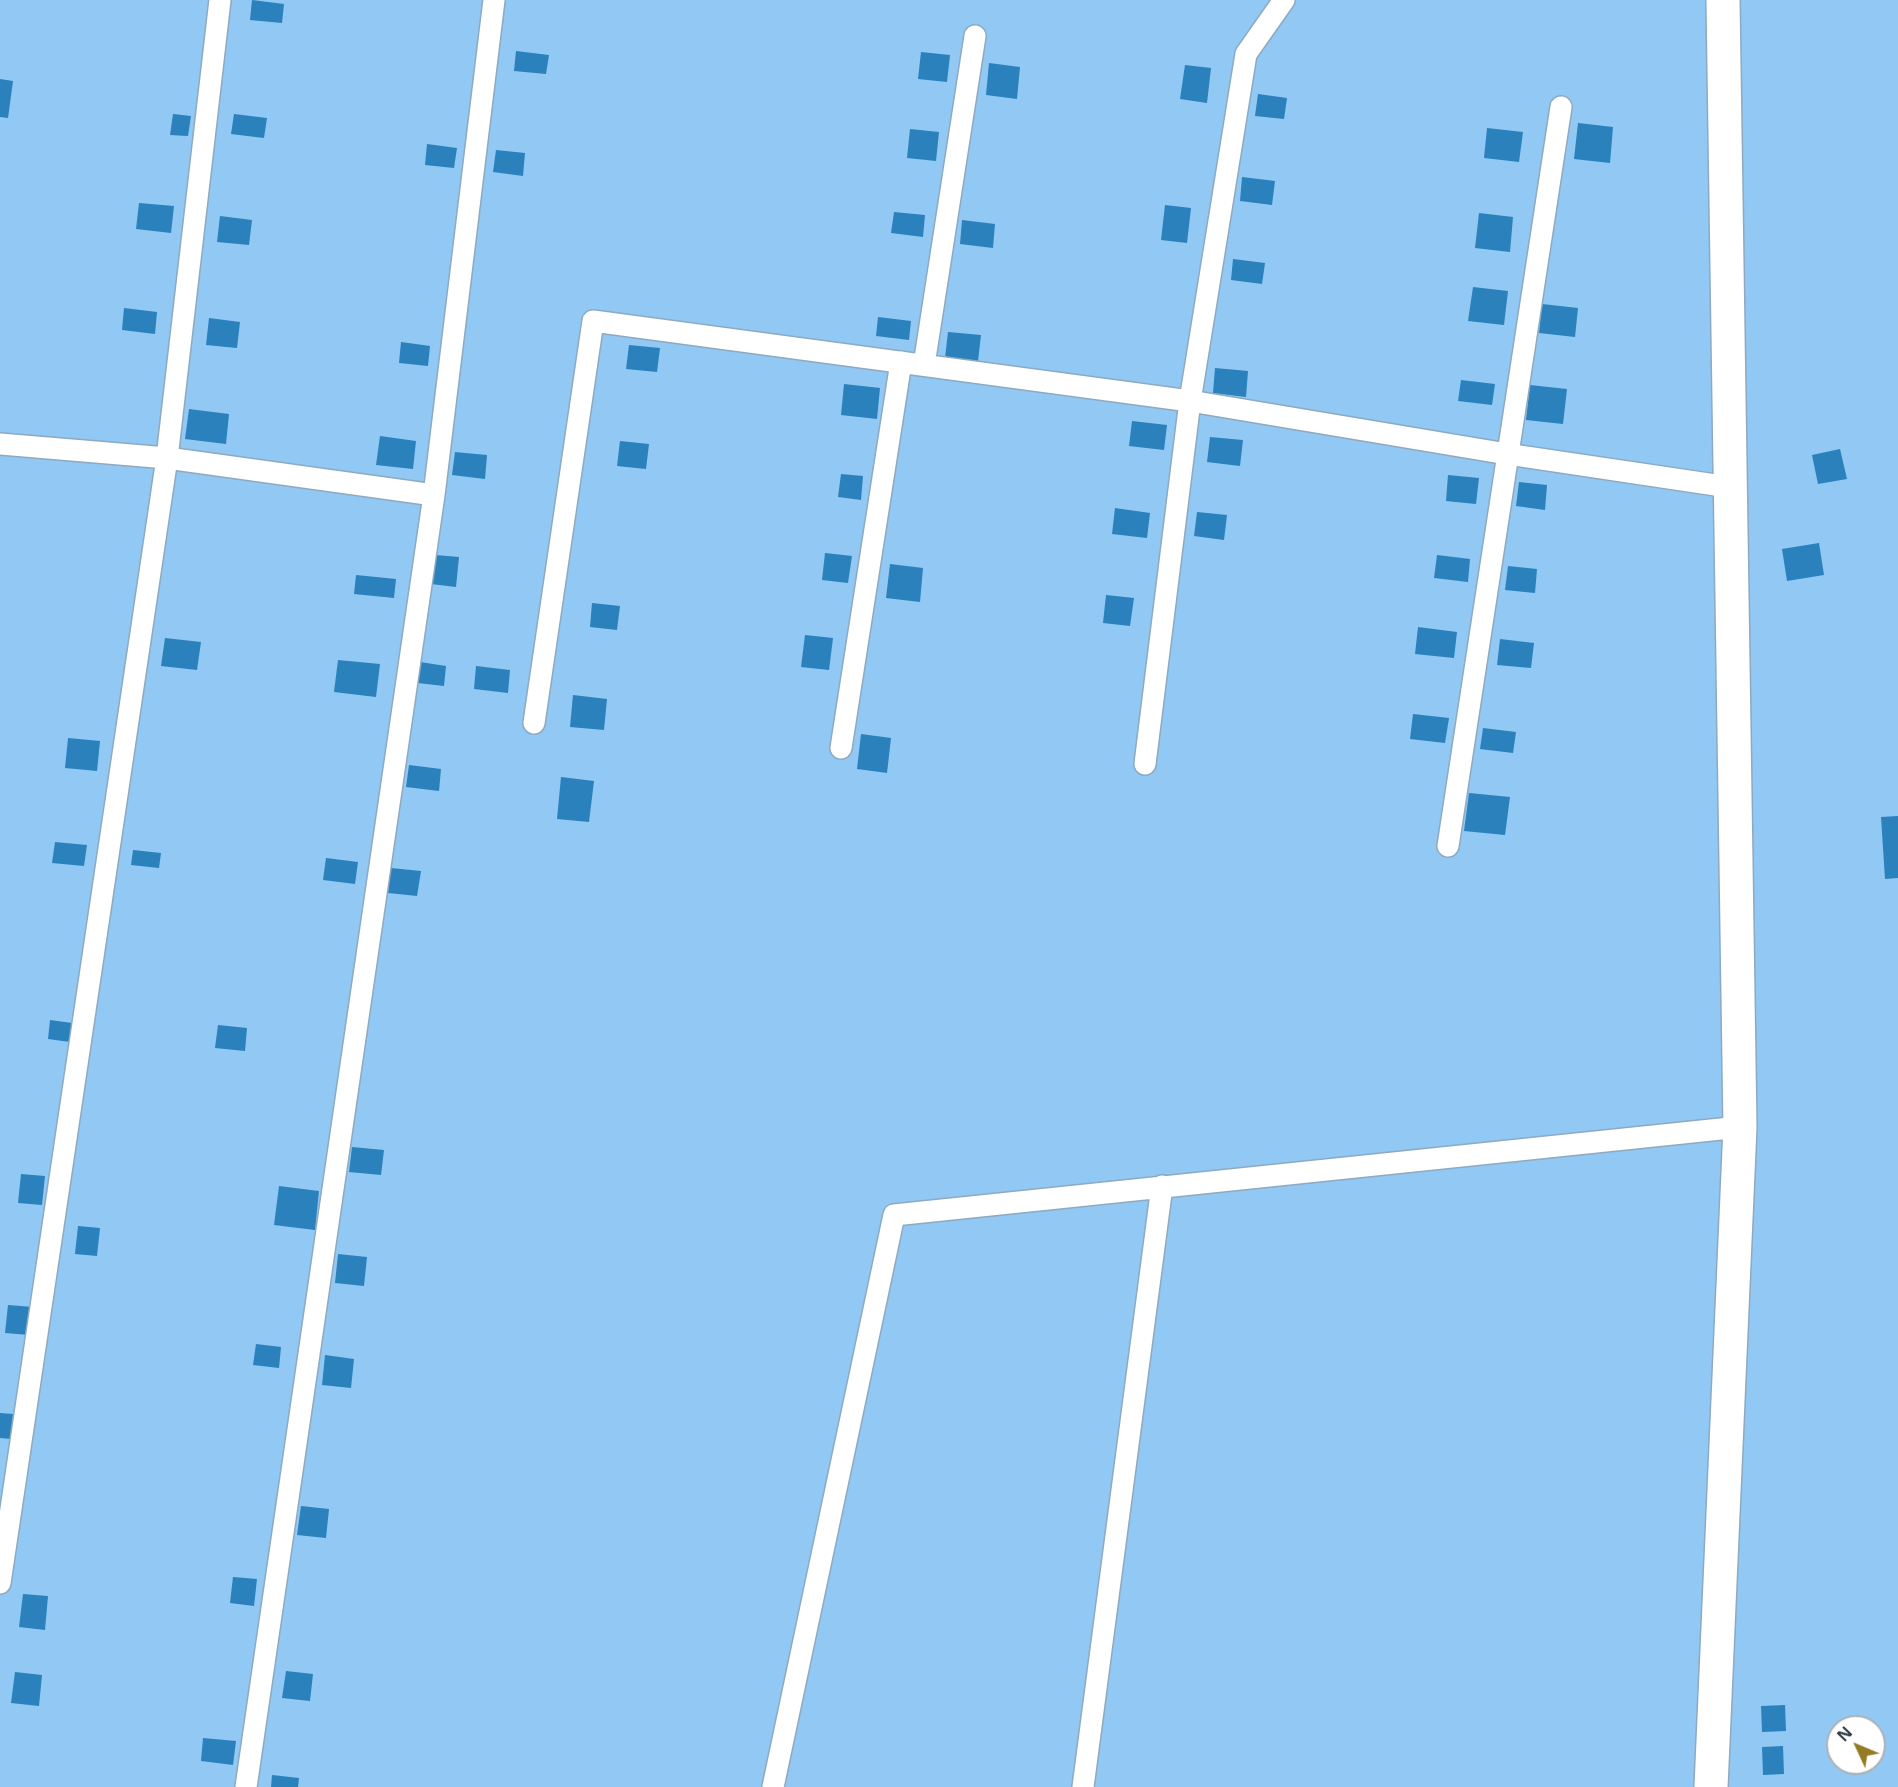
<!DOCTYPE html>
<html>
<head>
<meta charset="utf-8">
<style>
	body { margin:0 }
	#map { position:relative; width:1898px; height:1787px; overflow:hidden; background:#eef4fa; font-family:"Noto Sans",sans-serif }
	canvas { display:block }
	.north { position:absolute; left:1826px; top:1715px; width:60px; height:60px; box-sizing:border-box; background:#fff; border:2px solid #adb1b5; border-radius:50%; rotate:314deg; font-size:16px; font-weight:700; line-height:24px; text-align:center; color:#313d47 }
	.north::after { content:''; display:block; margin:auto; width:21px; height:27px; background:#947c24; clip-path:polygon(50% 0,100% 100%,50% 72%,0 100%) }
</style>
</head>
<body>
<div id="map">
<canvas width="1898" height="1787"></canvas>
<div class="north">N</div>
</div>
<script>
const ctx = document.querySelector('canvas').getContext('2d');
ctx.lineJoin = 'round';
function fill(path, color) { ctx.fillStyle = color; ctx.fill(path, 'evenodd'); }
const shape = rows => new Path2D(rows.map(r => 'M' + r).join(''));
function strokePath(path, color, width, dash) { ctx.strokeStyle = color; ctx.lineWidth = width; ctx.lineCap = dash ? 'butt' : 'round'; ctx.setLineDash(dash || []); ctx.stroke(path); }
fill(shape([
	[0,0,1898,0,1898,1787,0,1787],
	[1838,1727,1874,1727,1874,1763,1838,1763]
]), '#91c8f4');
fill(shape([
	[252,0,284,4,282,23,250,20],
	[516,51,549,55,546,74,514,71],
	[921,52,950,55,947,82,918,79],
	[989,63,1020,67,1017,99,986,95],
	[1185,65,1211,68,1207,103,1180,99],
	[0,79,13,81,8,118,0,117],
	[1258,94,1287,98,1284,119,1255,116],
	[173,114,191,116,188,136,170,135],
	[234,114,267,118,264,138,231,134],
	[1578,123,1613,127,1610,163,1574,159],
	[1487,128,1523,132,1519,162,1484,158],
	[910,129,939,132,936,161,907,158],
	[427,144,457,148,454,168,425,165],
	[496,150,525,153,523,176,493,172],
	[1242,177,1275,181,1272,205,1240,201],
	[139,203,174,206,171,233,136,229],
	[1165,205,1191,208,1187,243,1161,240],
	[894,212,925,215,923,237,891,233],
	[1479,213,1513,217,1510,252,1475,248],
	[220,216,252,220,249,245,217,242],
	[962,220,995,224,993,248,960,244],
	[1233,259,1265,263,1262,284,1231,280],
	[1473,287,1508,291,1504,325,1468,321],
	[1542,304,1578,308,1575,337,1539,333],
	[124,308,157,312,155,334,122,330],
	[878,317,911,321,909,340,876,336],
	[209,318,240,322,237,348,206,345],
	[948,332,981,335,978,361,945,358],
	[401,342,430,346,428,366,399,363],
	[629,345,660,348,657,372,626,369],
	[1215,368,1248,371,1246,397,1213,393],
	[1461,380,1495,384,1492,405,1458,401],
	[844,384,880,388,877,419,841,415],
	[1530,385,1567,389,1563,424,1526,420],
	[189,409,229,414,226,444,185,439],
	[1132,421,1167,425,1164,450,1129,446],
	[380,436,416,441,413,469,376,465],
	[1210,437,1243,440,1240,466,1207,462],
	[620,441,649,444,646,469,617,466],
	[1840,449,1847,479,1818,484,1812,455],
	[455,452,487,455,485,479,452,475],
	[841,474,863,476,861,500,838,497],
	[1448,475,1479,478,1476,504,1446,501],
	[1519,482,1547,485,1545,510,1516,506],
	[1115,508,1150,513,1147,538,1112,534],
	[1197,512,1227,515,1224,540,1194,536],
	[1819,543,1824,575,1787,581,1782,549],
	[825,553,852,556,848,583,822,580],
	[435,555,459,557,456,587,431,584],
	[1437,555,1470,559,1468,582,1434,578],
	[890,564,923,568,920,602,886,598],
	[1508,566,1537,569,1535,593,1505,590],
	[356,575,396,579,394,598,354,594],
	[1106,595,1134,598,1130,626,1103,623],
	[592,603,620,606,617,630,590,627],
	[1418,627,1457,632,1454,658,1415,654],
	[805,635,833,638,829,670,801,667],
	[165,638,201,642,197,670,161,666],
	[1500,639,1534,643,1531,668,1497,665],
	[338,660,380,664,376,697,334,692],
	[420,662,446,666,444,686,418,683],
	[476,666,510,670,508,693,474,689],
	[573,695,607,699,604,730,570,727],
	[1413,714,1449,718,1445,743,1410,739],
	[1483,728,1516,732,1513,753,1480,749],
	[861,734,891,738,887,773,857,769],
	[68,738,100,741,97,771,65,768],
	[409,765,441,769,439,791,406,787],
	[561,777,594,781,589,822,557,819],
	[1469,793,1510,797,1505,835,1464,831],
	[1898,816,1898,878,1885,879,1881,817],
	[55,842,87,845,84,866,52,863],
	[133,850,161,853,159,868,131,865],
	[326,858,358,862,355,884,323,880],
	[391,868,421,871,417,896,388,893],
	[50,1020,72,1023,70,1042,48,1039],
	[218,1025,247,1028,245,1051,215,1048],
	[352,1147,384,1150,381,1175,349,1172],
	[21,1174,45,1176,42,1205,18,1203],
	[279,1186,319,1191,315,1230,274,1225],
	[78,1226,100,1228,97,1256,75,1254],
	[338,1254,367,1257,364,1286,335,1283],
	[8,1305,33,1307,30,1335,5,1333],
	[256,1344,281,1347,279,1368,253,1365],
	[325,1355,354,1359,351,1388,322,1385],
	[0,1413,13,1414,11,1439,0,1438],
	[301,1506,329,1509,326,1538,297,1535],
	[233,1577,257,1579,254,1606,230,1603],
	[23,1594,48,1596,45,1630,19,1627],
	[286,1671,313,1674,310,1701,282,1698],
	[15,1672,42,1675,39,1706,11,1703],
	[1785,1705,1786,1731,1762,1732,1761,1706],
	[203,1738,236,1741,233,1765,201,1761],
	[1783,1746,1784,1774,1763,1775,1762,1747],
	[272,1775,299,1778,298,1787,271,1787]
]), '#2a81bc');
const lane = shape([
	[924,365,975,36],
	[0,444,167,458,434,495,246,1787],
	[434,495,494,0],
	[534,723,593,321,1190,401,1507,454,1729,487],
	[841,748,901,362],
	[1145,764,1190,401,1246,54,1284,0],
	[1448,846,1561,107],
	[0,1583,167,458,220,0],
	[773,1787,894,1215,1740,1127],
	[1083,1787,1162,1186]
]);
const street = shape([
	[1711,1787,1740,1127,1723,0]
]);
strokePath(lane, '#8daac1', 24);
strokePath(street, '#8daac1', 36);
strokePath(lane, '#fff', 21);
strokePath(street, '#fff', 33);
</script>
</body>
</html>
